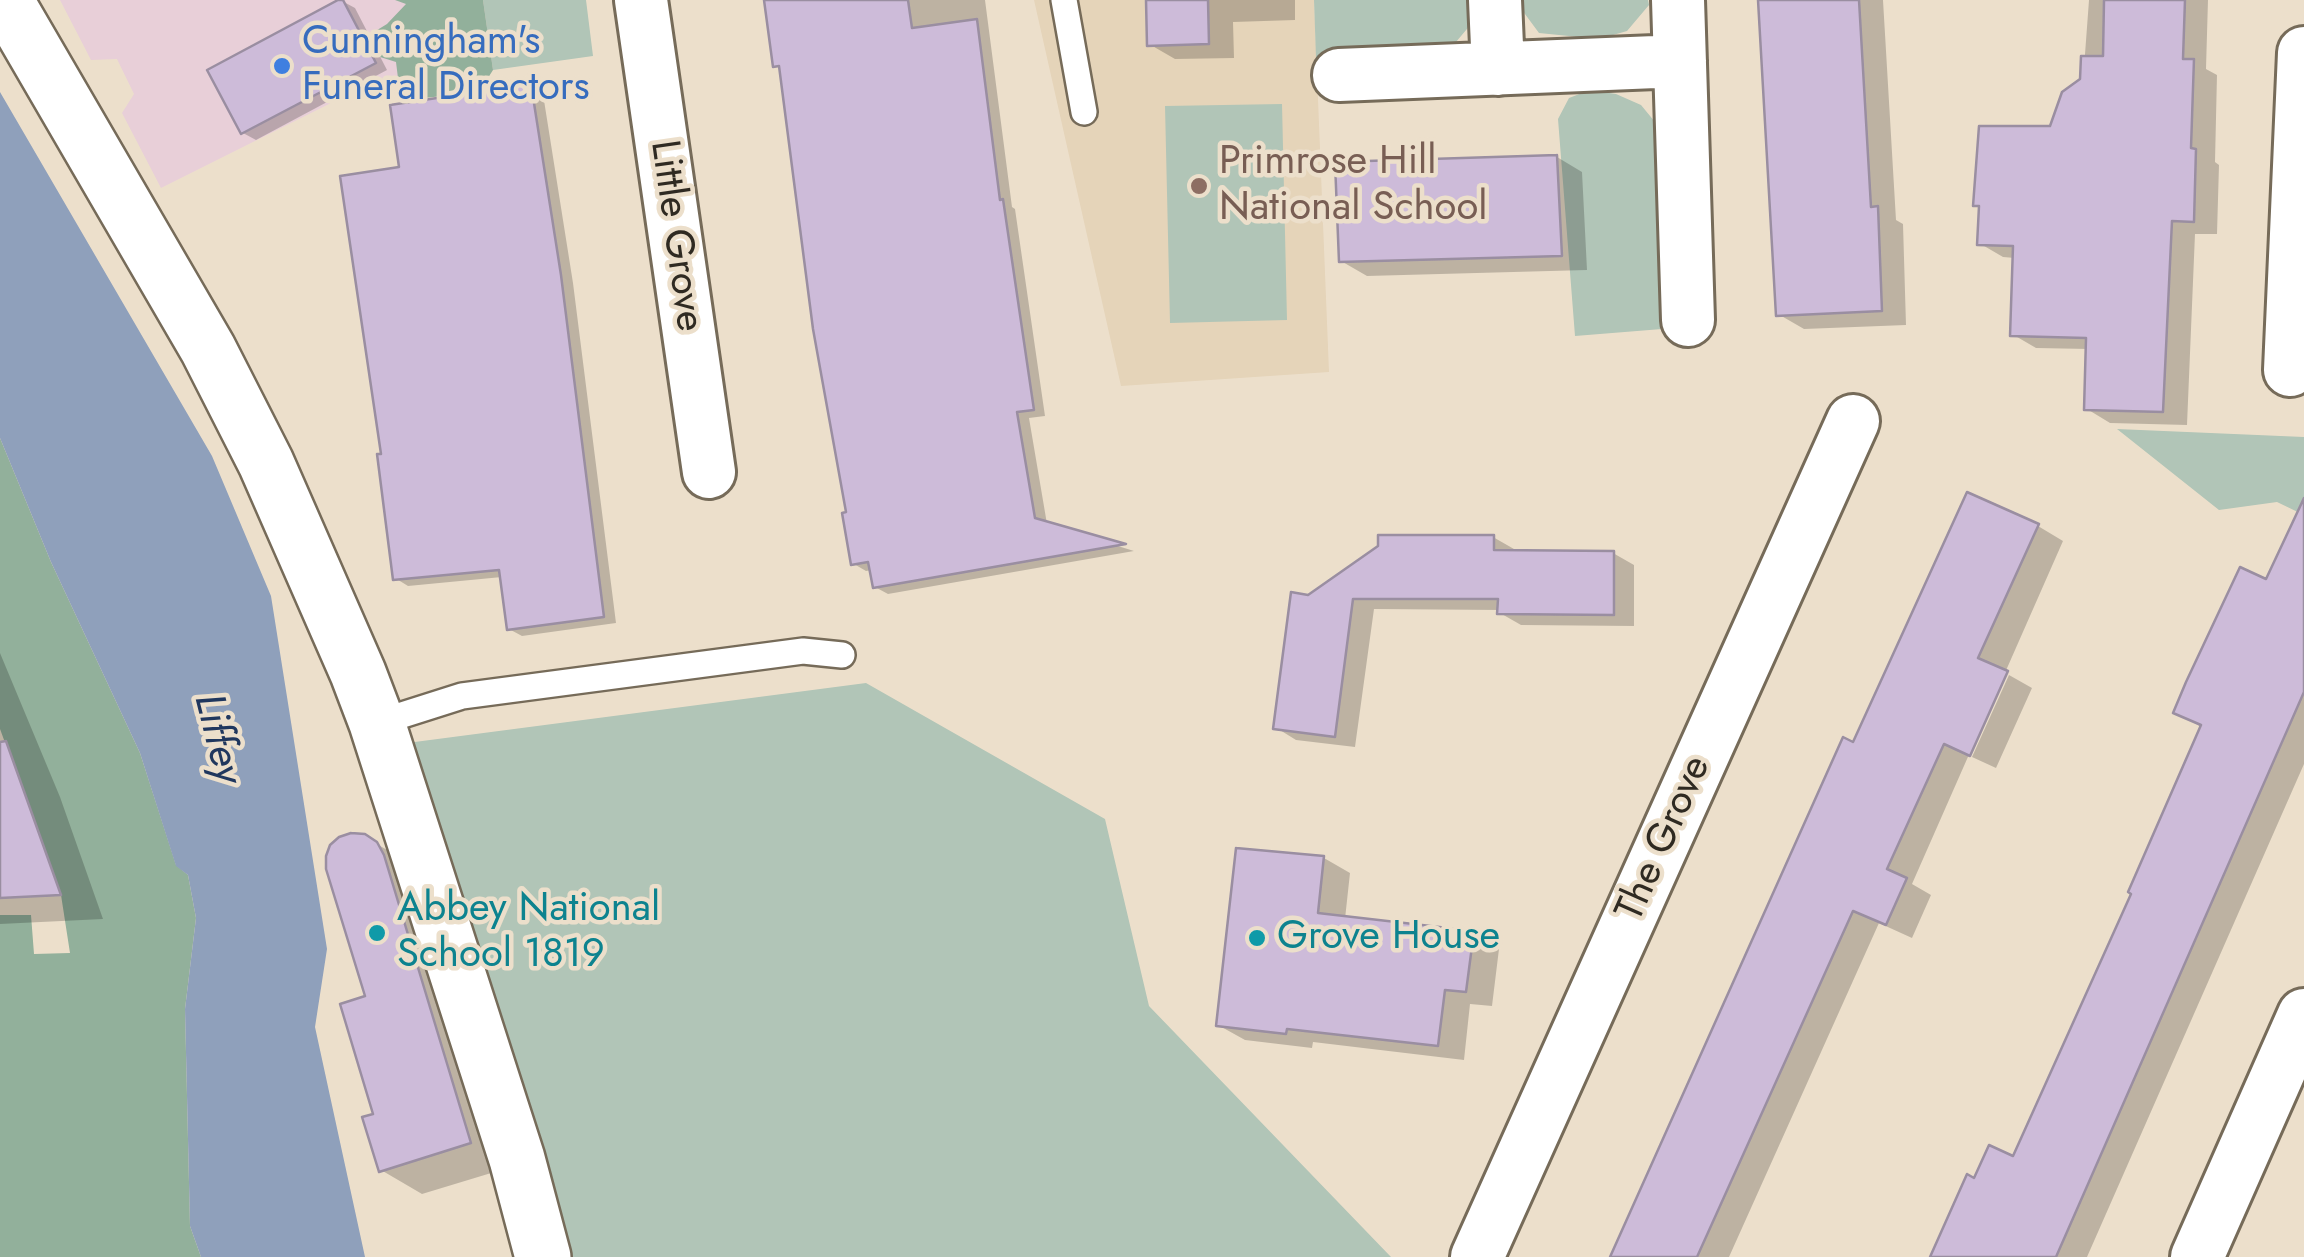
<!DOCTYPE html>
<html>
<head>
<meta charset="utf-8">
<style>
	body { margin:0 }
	canvas { display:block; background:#ecdfcb }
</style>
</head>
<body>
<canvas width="2304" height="1257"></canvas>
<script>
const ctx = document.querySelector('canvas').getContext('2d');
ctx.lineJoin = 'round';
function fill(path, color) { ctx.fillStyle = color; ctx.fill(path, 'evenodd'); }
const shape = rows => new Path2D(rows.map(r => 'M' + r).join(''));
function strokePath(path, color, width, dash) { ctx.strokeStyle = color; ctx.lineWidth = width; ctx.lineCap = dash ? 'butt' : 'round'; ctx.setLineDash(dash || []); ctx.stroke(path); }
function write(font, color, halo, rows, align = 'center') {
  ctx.font = font + ' Jost,sans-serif'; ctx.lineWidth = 9; ctx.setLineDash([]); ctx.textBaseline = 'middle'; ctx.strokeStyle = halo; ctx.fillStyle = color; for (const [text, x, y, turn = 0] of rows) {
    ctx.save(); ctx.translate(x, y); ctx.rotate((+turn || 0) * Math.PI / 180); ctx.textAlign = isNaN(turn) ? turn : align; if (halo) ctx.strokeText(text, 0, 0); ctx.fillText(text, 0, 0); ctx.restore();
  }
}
fill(shape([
	[60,0,483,0,493,70,341,98,161,188,122,113,134,94,117,59,91,60]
]), '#e8cfd8');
fill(shape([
	[1034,0,1314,0,1329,372,1121,386]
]), '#e5d4b9');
fill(shape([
	[483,0,586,0,593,56,493,70],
	[1314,0,1471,0,1472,23,1456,42,1439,52,1316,58],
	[1522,0,1648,0,1649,5,1627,31,1599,39,1539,33,1522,10],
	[1590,90,1616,94,1641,105,1655,122,1662,329,1575,336,1558,119,1569,98],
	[1282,104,1287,320,1170,323,1165,106],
	[2117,429,2304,437,2304,515,2277,502,2219,510],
	[866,683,1105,819,1149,1006,1391,1257,568,1257,407,743]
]), '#b1c5b7');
fill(shape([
	[395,0,483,0,493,70,479,92,406,100,398,78,396,62,377,56,369,35,387,24,406,4],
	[0,438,51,562,140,753,176,865,188,875,196,918,185,1009,190,1226,201,1257,0,1257,0,915,31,915,34,954,70,953,61,895,0,729]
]), '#92b09b');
fill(shape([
	[0,92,212,456,271,596,327,949,315,1027,365,1257,201,1257,190,1226,185,1009,196,918,188,875,176,866,140,753,51,562,0,438]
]), '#8fa0bb');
fill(shape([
	[765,0,985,0,1012,207,1015,209,1045,416,1029,418,1047,524,1134,551,888,594,875,587,872,570,866,571,854,564,849,514,782,69,775,65],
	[1148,0,1295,0,1295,20,1233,22,1234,58,1175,59,1149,44],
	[1760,0,1883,0,1896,220,1903,224,1906,325,1804,329,1778,314],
	[2089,0,2208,0,2206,69,2217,75,2215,162,2219,165,2217,234,2195,234,2187,425,2110,423,2087,409,2088,349,2036,348,2012,334,2015,258,2003,257,1979,243,2083,81],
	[342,1,355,8,387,70,256,140,243,133],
	[531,87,543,94,573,283,616,623,522,636,509,629,502,577,408,586,395,578,383,456,402,169],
	[1557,157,1582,172,1587,270,1367,276,1341,261],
	[2038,526,2063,541,1912,884,1931,895,1912,938,1879,923,1729,1257,1613,1257,1854,745],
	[2304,531,2304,764,2087,1257,1932,1257,1976,1181,2014,1159,2134,893,2203,728,2176,712],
	[1493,537,1514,549,1514,553,1613,553,1634,565,1634,626,1521,625,1500,613,1500,610,1374,609,1355,747,1296,740,1275,727,1308,597],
	[0,653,60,797,103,919,0,924],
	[2009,675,2032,688,1996,768,1972,757],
	[364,837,407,861,511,1167,422,1194,381,1170,368,998],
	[1324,858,1350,873,1345,919,1473,933,1499,949,1492,1006,1470,1004,1464,1060,1313,1042,1312,1048,1245,1040,1218,1025]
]), '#0003');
const building = shape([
	[338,0,343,0,376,63,241,134,207,70,338,0],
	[764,0,908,0,912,28,977,19,1000,200,1003,199,1034,410,1017,412,1035,518,1126,544,873,588,868,562,851,565,842,513,846,512,813,329,779,66,773,67,764,0],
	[1146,0,1208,0,1209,44,1147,46,1146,0],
	[1758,0,1859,0,1871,207,1878,206,1882,311,1776,316,1758,0],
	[2104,0,2185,0,2183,59,2194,59,2191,148,2196,149,2194,222,2172,221,2163,412,2084,410,2086,338,2010,336,2013,246,1977,245,1979,206,1973,206,1979,126,2050,126,2062,92,2080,79,2081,56,2103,56,2104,0],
	[531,84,561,275,604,617,507,630,499,570,393,580,377,454,381,454,340,176,399,167,390,105,531,84],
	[1557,155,1562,256,1339,262,1335,162,1557,155],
	[1967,492,2039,524,1978,658,2008,671,1970,756,1944,744,1887,869,1907,878,1886,925,1853,911,1697,1257,1610,1257,1843,737,1853,742,1967,492],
	[2304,498,2304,692,2056,1257,1930,1257,1967,1174,1974,1178,1989,1145,2013,1156,2131,894,2128,892,2201,725,2173,713,2186,682,2240,567,2266,579,2304,498],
	[1378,535,1494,535,1494,550,1614,551,1614,615,1497,614,1498,599,1353,599,1335,737,1273,729,1291,592,1308,595,1378,546,1378,535],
	[6,741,61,895,0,898,0,742,6,741],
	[351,833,365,834,377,842,384,855,471,1143,379,1172,362,1117,373,1114,340,1004,365,996,326,869,326,856,330,845,339,837,351,833],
	[1236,848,1324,856,1318,913,1474,931,1466,992,1445,990,1438,1046,1287,1029,1286,1034,1216,1026,1236,848]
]);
fill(building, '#cdbbd9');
strokePath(building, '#9a8ea1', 2.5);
const service = shape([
	[1064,0,1084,112],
	[377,723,462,696,803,651,842,655]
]);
const minor = shape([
	[641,0,709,472],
	[1495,0,1498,69],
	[1678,0,1688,320],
	[1339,75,1680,61],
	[2290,370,2304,53],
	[1477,1257,1853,421],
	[2197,1257,2304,1015]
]);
const tertiary = shape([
	[5,0,208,349,266,463,358,673,377,723,517,1159,543,1257]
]);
strokePath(service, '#766b59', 30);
strokePath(minor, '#766b59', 58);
strokePath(tertiary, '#766b59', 60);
strokePath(service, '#fff', 25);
strokePath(minor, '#fff', 52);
strokePath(tertiary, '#fff', 55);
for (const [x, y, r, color] of [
	[282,66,10,"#3f7fe0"],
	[1199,186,10,"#8d6e63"],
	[377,933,10,"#0f9aa8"],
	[1257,938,10,"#0f9aa8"]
]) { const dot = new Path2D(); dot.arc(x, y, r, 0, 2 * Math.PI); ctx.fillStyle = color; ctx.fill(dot); strokePath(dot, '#ecdfcb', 4); }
write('40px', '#366cbe', '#ecdfcb', [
	["Cunningham's",302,43],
	["Funeral Directors",302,89]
], 'left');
write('40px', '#785e54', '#ecdfcb', [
	["Primrose Hill",1219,163],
	["National School",1219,209]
], 'left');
write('40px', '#2f2a22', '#ecdfcb', [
	["Little Grove",675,236,82],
	["The Grove",1665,839,-66]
]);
write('40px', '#0d838f', '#ecdfcb', [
	["Abbey National",397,910],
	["School 1819",397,956],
	["Grove House",1277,938]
], 'left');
write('italic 42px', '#20375e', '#ecdfcb', [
	["Liffey",216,739,76]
]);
</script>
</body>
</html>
